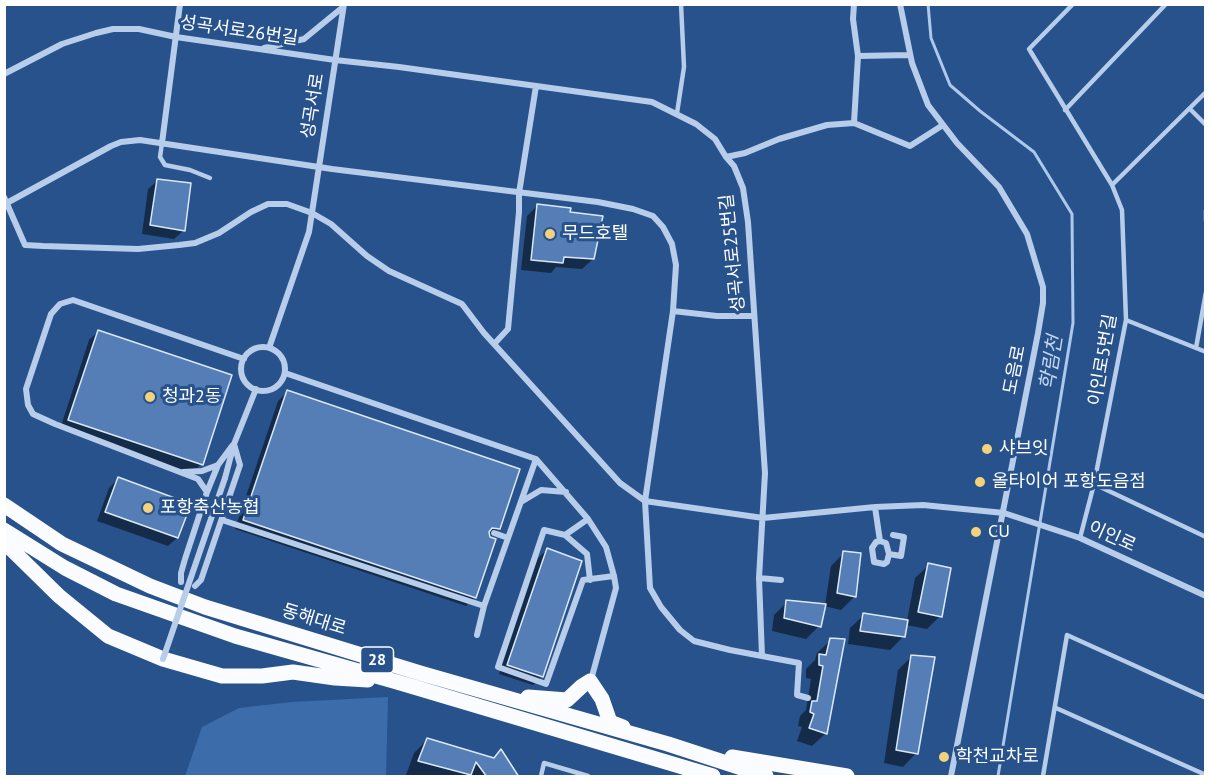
<!DOCTYPE html>
<html>
<head>
<meta charset="utf-8">
<style>
	body { margin:0 }
	#map { position:relative; width:1210px; height:781px; overflow:hidden; background:#28528c; font-family:"PT Sans",sans-serif }
	canvas { display:block }
	.frame { position:absolute; inset:0; border:6px solid #fff; pointer-events:none }
</style>
</head>
<body>
<div id="map">
<canvas width="1210" height="781"></canvas>
<div class="frame"></div>
</div>
<script>
const ctx = document.querySelector('canvas').getContext('2d');
ctx.lineJoin = 'round';
function fill(path, color) { ctx.fillStyle = color; ctx.fill(path, 'evenodd'); }
const shape = rows => new Path2D(rows.map(r => 'M' + r).join(''));
function strokePath(path, color, width, dash) { ctx.strokeStyle = color; ctx.lineWidth = width; ctx.lineCap = dash ? 'butt' : 'round'; ctx.setLineDash(dash || []); ctx.stroke(path); }
function write(font, color, halo, rows, align = 'center') {
  ctx.font = font + ' "PT Sans","Noto Sans KR",sans-serif'; ctx.lineWidth = 6; ctx.setLineDash([]); ctx.textBaseline = 'middle'; ctx.strokeStyle = halo; ctx.fillStyle = color; for (const [text, x, y, turn = 0] of rows) {
    ctx.save(); ctx.translate(x, y); ctx.rotate((+turn || 0) * Math.PI / 180); ctx.textAlign = isNaN(turn) ? turn : align; if (halo) ctx.strokeText(text, 0, 0); ctx.fillText(text, 0, 0); ctx.restore();
  }
}
fill(shape([
	[388,697,386,776,185,776,202,727,239,708,292,702]
]), '#3c6ca9');
fill(shape([
	[157,181,183,231,174,239,142,234,148,189],
	[537,206,593,259,582,269,556,267,551,273,521,270,527,216],
	[98,332,201,464,193,473,60,429,89,340],
	[287,392,498,529,489,538,475,597,466,606,235,529,278,401],
	[118,479,177,538,168,546,97,521,109,488],
	[547,550,542,676,533,685,499,674,538,558],
	[844,553,855,596,841,610,824,606,819,626,806,639,772,631,774,615,787,602,825,605,831,566],
	[929,565,940,616,927,629,906,625,904,636,890,650,848,644,850,628,864,615,907,621,915,578],
	[831,640,826,733,812,746,797,741,802,727,798,726,800,716,806,710,811,679,806,678,806,669,815,660,817,653],
	[912,656,916,753,903,767,884,763,898,670],
	[427,740,493,759,501,751,517,776,413,776,406,775,414,753]
]), '#0007');
strokePath(shape([
	[928,4,931,38,950,85,980,111,1034,152,1072,214,1073,323,998,776]
]), '#acc8ea', 3);
const building = shape([
	[157,179,191,183,185,231,150,225,157,179],
	[537,204,571,208,570,212,603,216,594,259,564,257,563,263,531,260,537,204],
	[98,330,232,375,203,465,68,420,98,330],
	[287,390,520,469,500,529,492,528,489,532,490,537,496,539,476,598,243,520,287,390],
	[118,477,191,504,178,538,105,512,118,477],
	[547,548,582,561,543,677,507,665,547,548],
	[843,551,861,553,856,597,837,593,843,551],
	[928,563,951,568,942,617,918,612,928,563],
	[786,600,826,604,821,627,784,618,786,600],
	[863,613,908,620,905,637,860,631,863,613],
	[830,638,845,639,827,734,809,728,814,714,810,712,812,701,817,701,823,666,819,665,819,654,826,655,830,638],
	[911,655,935,657,918,754,896,750,911,655],
	[427,738,494,758,501,749,519,777,487,777,476,762,471,775,418,761,427,738]
]);
fill(building, '#547eb5');
strokePath(building, '#dbe8f8', 1.5);
strokePath(shape([
	[1073,4,1029,49,1112,185,1122,210,1126,320,1094,484,1080,538],
	[1190,109,1206,125],
	[1065,110,1166,4],
	[677,113,684,67,681,4],
	[162,143,160,157,165,165,190,170,210,178],
	[1112,185,1206,92],
	[1206,210,1206,221],
	[1126,320,1206,352],
	[1196,348,1206,292],
	[1094,484,1206,537],
	[1056,708,1206,775],
	[541,776,544,763,588,776],
	[1043,776,1067,635,1206,698]
]), '#b7cdea', 4.5);
strokePath(shape([
	[854,4,853,19,858,56,854,123],
	[900,4,912,63,928,105,957,143,999,187,1027,234,1043,287,1043,303,1038,333,951,776],
	[264,48,304,39,343,7],
	[858,56,910,55],
	[4,74,62,44,96,33,113,29,139,29,176,37,335,60,399,67,652,102,696,124,715,139,726,157,734,166,743,188,748,222,765,473,759,578,762,656],
	[162,143,180,4],
	[726,157,745,153,779,139,827,125,854,123,910,146,943,125],
	[4,197,25,245,43,246,138,249,179,245,195,243,219,233,251,212,268,204,287,204,312,213,331,224,367,256,389,271,462,304,484,333,620,483,645,501,763,518,875,507,923,505,1004,513,1080,538,1206,596],
	[5,204,111,146,121,142,140,140,332,169,598,202,633,209,653,216,663,227,672,244,676,265,673,311,645,501,650,588,661,607,680,630,694,641,730,650,799,663,797,695,808,698],
	[673,311,717,316,754,316],
	[495,343,508,329,519,212,519,193,536,86],
	'241 369a22 22 0 1 1 44 0a22 22 0 1 1-44 0Z',
	[269,348,309,232,344,4],
	[285,373,536,459,588,519,606,547,614,576,616,588,591,680],
	[183,472,202,471,218,465,232,446],
	[225,478,234,444,256,389],
	[207,492,218,465],
	[521,502,541,490,566,492],
	[875,507,880,541,876,542,872,548,874,562,884,564,887,562,889,554,901,556,904,537,893,535],
	[588,519,565,535,544,530,498,667,546,684,583,580,614,576],
	[222,520,484,606,536,459],
	[494,533,508,538],
	[565,535,587,554,590,580],
	[880,541,886,543,889,554],
	[759,578,781,580],
	[181,582,181,573,185,559,207,492,198,479,55,424,33,414,28,405,26,389,51,314,60,304,73,300,244,359],
	[195,586,201,580,240,465,234,444],
	[477,635,484,606]
]), '#b7cdea', 6);
strokePath(shape([
	[4,505,62,544,150,586,205,607,420,673,668,744,766,776],
	[4,530,65,568,116,594,235,636,397,682,713,776],
	[4,542,59,596,108,636,163,659,222,676,262,676,293,672,335,678,368,680],
	[528,697,567,700,582,686,590,681,602,699,610,722,623,727],
	[732,757,847,776]
]), '#fafcff', 15);
strokePath(shape([
	[163,659,225,478]
]), '#b7cdea', 6);
for (const [x, y, r, color] of [
	[550,234,6,"#f2d27d"],
	[150,397,6,"#f2d27d"],
	[987,449,6,"#f2d27d"],
	[980,482,6,"#f2d27d"],
	[148,508,6,"#f2d27d"],
	[976,532,6,"#f2d27d"],
	[944,757,6,"#f2d27d"]
]) { const dot = new Path2D(); dot.arc(x, y, r, 0, 2 * Math.PI); ctx.fillStyle = color; ctx.fill(dot); strokePath(dot, '#28528c', 2); }
for (const [x, y, w] of [
	[377,660,33]
]) { const box = new Path2D(); box.roundRect(x - w / 2, y - 13, w, 26, 4.5); ctx.fillStyle = '#28528c'; ctx.fill(box); strokePath(box, '#fff', 1.5); }
write('bold 16px', '#fff', null, [
	["28",377,660]
]);
write('18px', '#fff', '#28528c', [
	["성곡서로26번길",239,31,8],
	["성곡서로",313,106,-81],
	["성곡서로25번길",733,253,-96],
	["이인로5번길",1103,360,-80],
	["도음로",1015,370,-79],
	["이인로",1112,537,24],
	["동해대로",314,620,17]
]);
write('18px', '#fff', '#28528c', [
	["무드호텔",562,234],
	["청과2동",162,397],
	["샤브잇",999,449],
	["올타이어 포항도음점",992,482],
	["포항축산농협",160,508],
	["CU",988,532],
	["학천교차로",956,757]
], 'left');
write('italic 20px', '#c3d7f1', '#28528c', [
	["학림천",1052,363,-81]
]);
</script>
</body>
</html>
